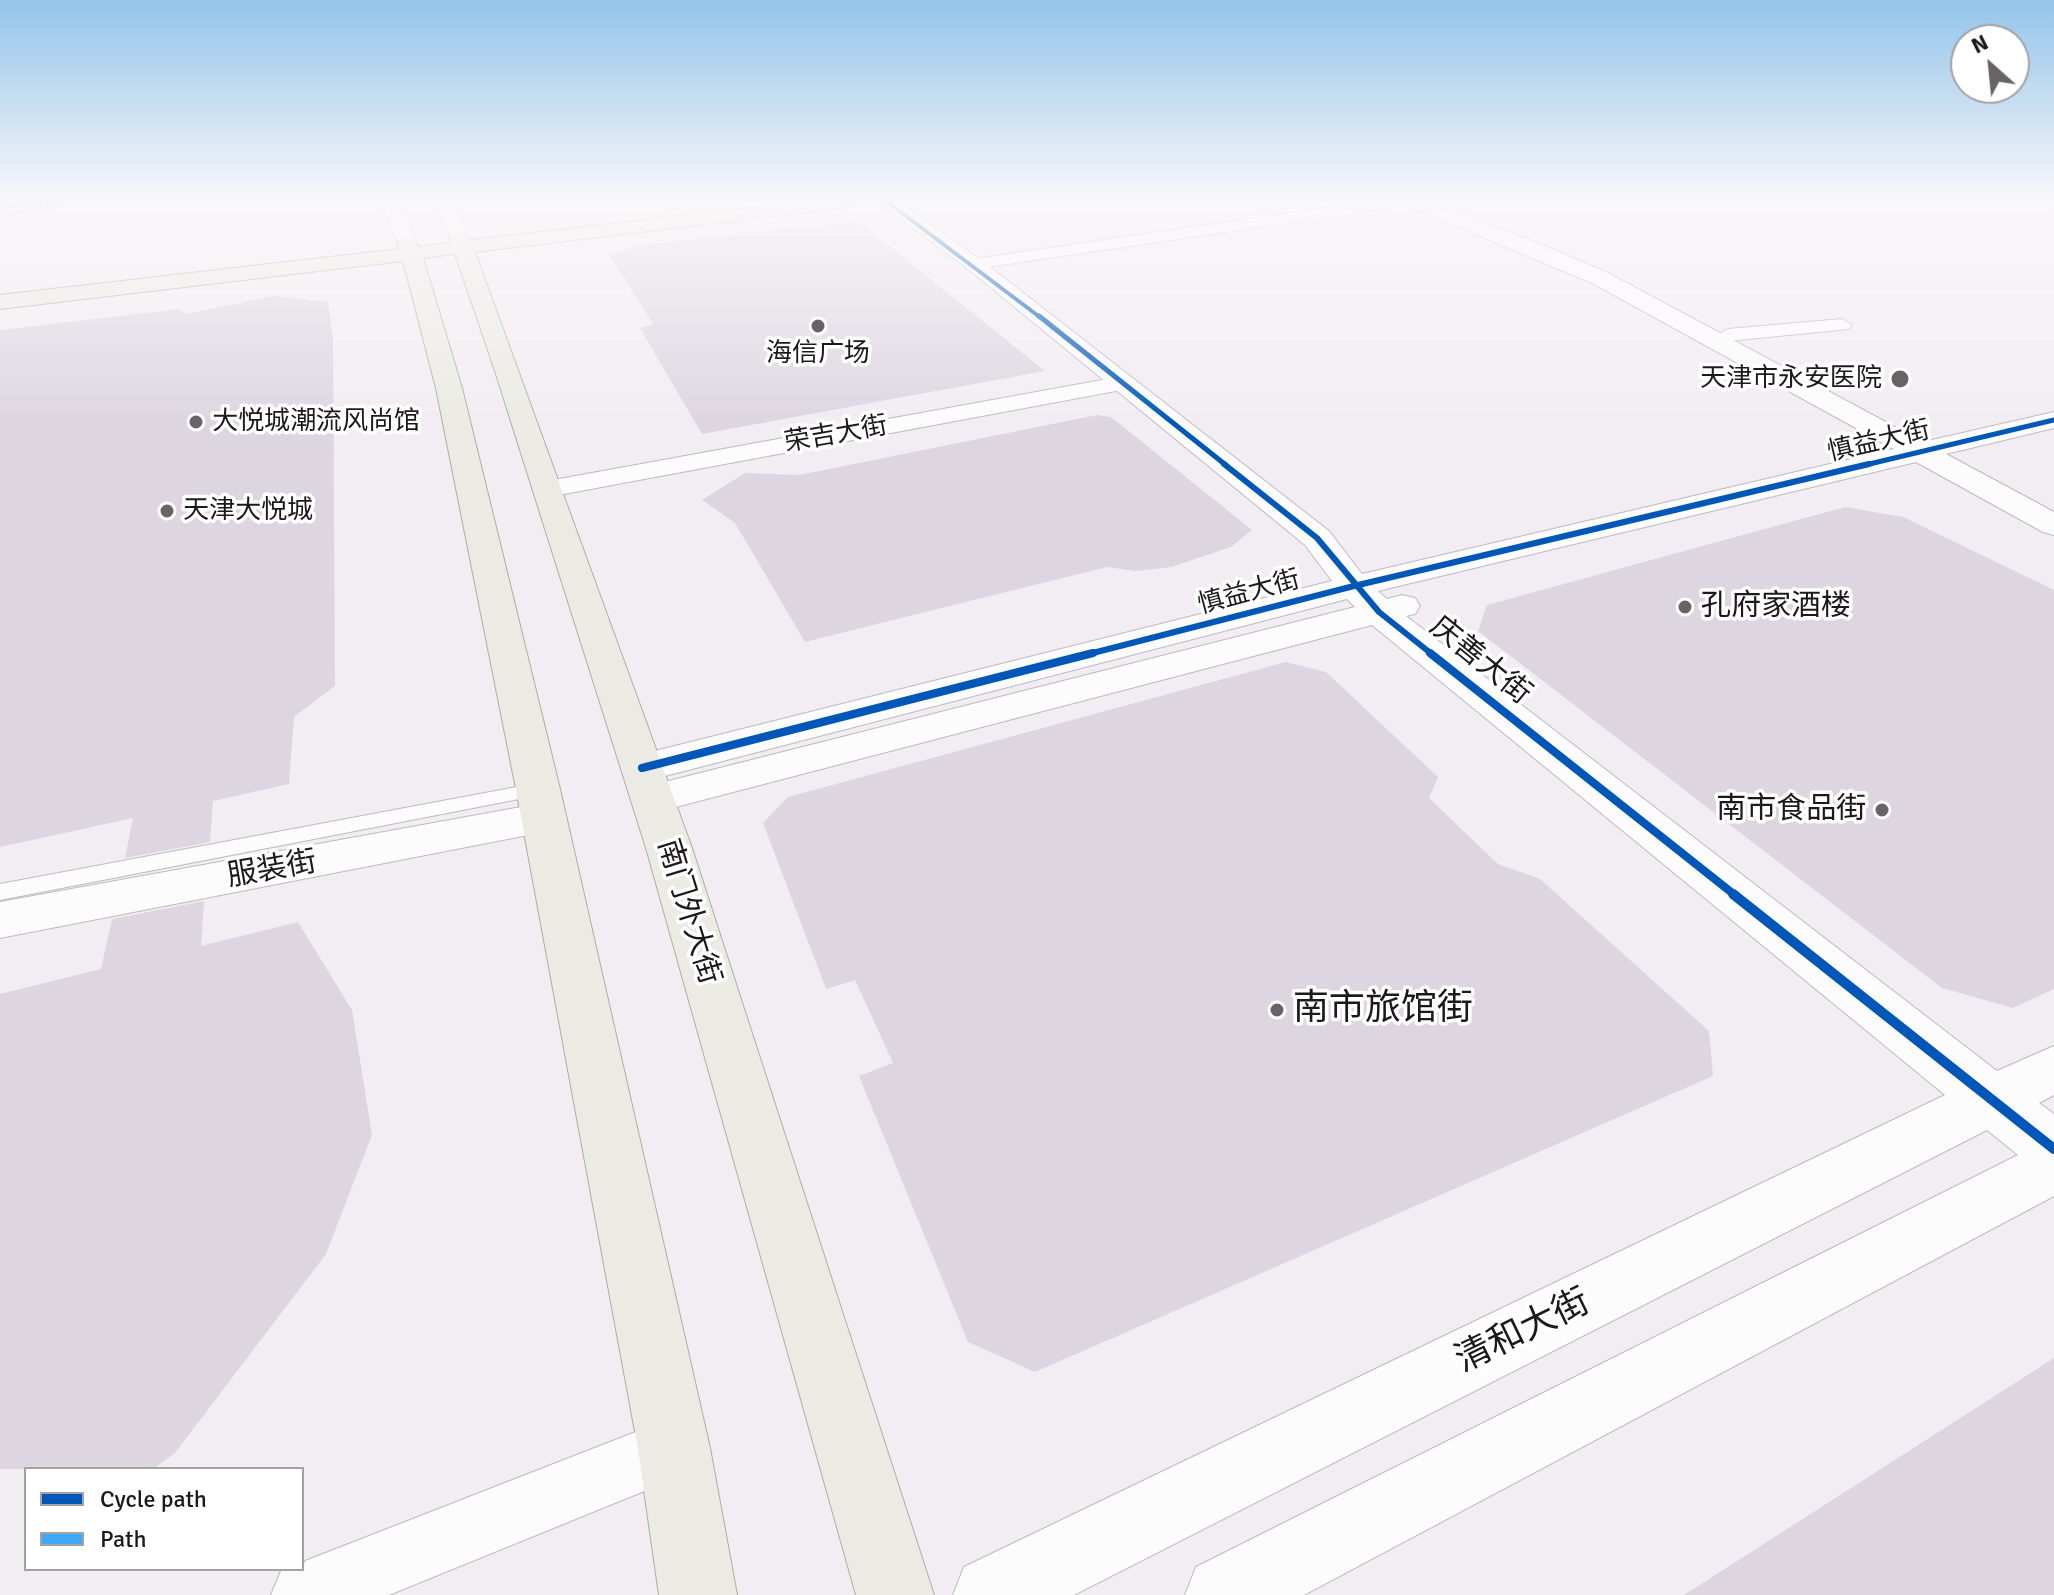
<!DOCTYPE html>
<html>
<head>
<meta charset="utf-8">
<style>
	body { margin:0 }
	#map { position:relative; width:2054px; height:1595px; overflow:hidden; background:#f2edf2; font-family:Signika,sans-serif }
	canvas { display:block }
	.legend { position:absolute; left:24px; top:1467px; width:280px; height:104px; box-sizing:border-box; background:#fff; border:2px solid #a4a3a4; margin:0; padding:10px 14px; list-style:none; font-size:24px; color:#1c181b }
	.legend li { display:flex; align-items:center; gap:16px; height:40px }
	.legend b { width:40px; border:2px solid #a4a3a4 }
	.north { position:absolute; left:1950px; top:24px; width:80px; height:80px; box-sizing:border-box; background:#fff; border:2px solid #a4a3a4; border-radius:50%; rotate:333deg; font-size:22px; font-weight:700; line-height:32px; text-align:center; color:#1c181b }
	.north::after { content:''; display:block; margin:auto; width:28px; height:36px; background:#676366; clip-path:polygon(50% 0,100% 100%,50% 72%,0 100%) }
</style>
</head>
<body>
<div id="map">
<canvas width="2054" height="1595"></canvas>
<ul class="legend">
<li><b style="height:10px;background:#0057b8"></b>Cycle path</li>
<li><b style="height:10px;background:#3fa9f5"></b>Path</li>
</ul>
<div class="north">N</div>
</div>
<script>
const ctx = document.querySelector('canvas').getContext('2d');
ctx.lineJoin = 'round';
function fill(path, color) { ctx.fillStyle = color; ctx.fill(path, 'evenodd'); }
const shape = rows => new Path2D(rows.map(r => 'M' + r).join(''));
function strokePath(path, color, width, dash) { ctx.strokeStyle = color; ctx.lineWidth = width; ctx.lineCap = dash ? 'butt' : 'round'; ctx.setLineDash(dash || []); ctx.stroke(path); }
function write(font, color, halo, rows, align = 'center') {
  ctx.font = font + ' Signika,"Noto Sans SC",sans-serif'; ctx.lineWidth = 7; ctx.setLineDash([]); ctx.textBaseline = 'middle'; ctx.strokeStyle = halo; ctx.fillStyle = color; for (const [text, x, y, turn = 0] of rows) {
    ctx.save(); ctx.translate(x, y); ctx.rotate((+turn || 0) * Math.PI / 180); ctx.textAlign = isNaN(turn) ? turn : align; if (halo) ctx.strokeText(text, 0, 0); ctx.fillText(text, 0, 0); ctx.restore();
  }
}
fill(shape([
	[858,221,1045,371,702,434,640,328,653,324,609,254,648,244],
	[273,296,328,302,333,338,335,686,294,717,289,784,213,801,210,842,125,858,133,818,0,847,0,330,180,309,186,314],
	[1097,415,1111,417,1252,530,1231,547,1171,567,1136,571,1107,567,805,642,735,523,702,500,745,473,799,475],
	[1845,507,1903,517,2054,590,2054,989,2013,1008,1942,988,1478,631,1487,605],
	[1286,662,1326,672,1438,777,1429,798,1498,864,1540,879,1709,1031,1713,1076,1035,1372,968,1342,859,1076,893,1063,855,980,826,989,763,823,788,797],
	[204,901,201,946,298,922,352,1010,372,1135,326,1254,175,1453,153,1469,0,1469,0,994,101,969,112,919],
	[2054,1358,2054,1595,1684,1595]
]), '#ddd6e1');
const lane = shape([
	[538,783,548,789,545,794,0,900,0,884,538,783]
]);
const street = shape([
	[23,201,79,201,71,206,0,213,0,203,23,201],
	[1370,201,1410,201,1402,206,974,269,965,264,974,259,1370,201],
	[1842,319,1852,325,1849,329,1728,341,1718,335,1728,329,1842,319],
	[1124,376,1132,378,1135,383,1132,388,548,497,539,495,535,489,539,483,548,481,1124,376],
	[674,1417,696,1426,705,1448,696,1470,389,1595,271,1595,281,1571,302,1569,305,1561,674,1417]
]);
const secondary = shape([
	[381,201,399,201,417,243,414,247,400,247,381,201],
	[433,201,451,201,469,237,466,241,452,241,433,201],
	[877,201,898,201,981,260,1329,531,1362,574,1894,449,1594,284,1397,201,1423,201,1543,245,1610,274,1923,442,2054,412,2054,428,1946,454,2054,512,2054,535,2043,532,1916,462,1378,591,1387,599,1402,595,1415,598,1420,606,1415,614,1406,616,1997,1071,2054,1046,2054,1095,2039,1103,2054,1114,2054,1196,1304,1595,1185,1595,1196,1567,2018,1155,1987,1130,1074,1595,953,1595,964,1567,1945,1095,1372,625,653,813,637,809,631,799,637,789,1355,607,1347,599,642,782,627,778,621,768,627,758,1332,581,1305,545,967,268,877,201],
	[543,803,559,807,565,818,559,829,0,938,0,902,543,803]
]);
const primary = shape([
	[809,201,865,201,856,206,475,252,692,848,934,1595,856,1595,646,848,495,371,455,254,423,258,462,388,560,789,710,1448,737,1595,659,1595,638,1448,516,789,436,388,403,261,0,309,0,295,399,249,397,243,407,237,414,239,418,247,451,243,449,237,459,231,466,233,470,240,809,201]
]);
strokePath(lane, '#beb9bd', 2);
strokePath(street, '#beb9bd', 2);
strokePath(secondary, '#beb9bd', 2);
strokePath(primary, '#aeada2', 2);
fill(lane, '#fdfcfd');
fill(street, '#fdfcfd');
fill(secondary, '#fdfcfd');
fill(primary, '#ebebe4');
strokePath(shape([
	[0,208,71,201]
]), '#3fa9f5', 3, [6, 3]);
strokePath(shape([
	[886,201,1041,318]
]), '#0057b8', 4);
strokePath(shape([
	[1039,316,1227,466],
	[1861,466,2054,420]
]), '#0057b8', 5);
strokePath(shape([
	[1224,464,1317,538,1379,612,1433,655],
	[1085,655,1354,586,1869,464]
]), '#0057b8', 6);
strokePath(shape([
	[1430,653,1736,896],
	[642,768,1093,653]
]), '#0057b8', 8);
strokePath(shape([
	[1733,894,2054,1149]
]), '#0057b8', 10);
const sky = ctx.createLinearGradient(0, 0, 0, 424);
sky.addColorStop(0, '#93c4ea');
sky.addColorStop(0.47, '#f9f7f9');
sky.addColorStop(1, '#f9f7f900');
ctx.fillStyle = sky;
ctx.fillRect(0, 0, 2054, 424);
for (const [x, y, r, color] of [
	[818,326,8,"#676366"],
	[1900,379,10,"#676366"],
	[196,422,8,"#676366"],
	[167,511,8,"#676366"],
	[1685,607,8,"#676366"],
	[1882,810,8,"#676366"],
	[1277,1010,8,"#676366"]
]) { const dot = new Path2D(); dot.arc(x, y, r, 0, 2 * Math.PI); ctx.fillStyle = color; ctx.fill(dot); strokePath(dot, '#fff', 3); }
write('26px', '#1c181b', '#fff', [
	["海信广场",818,354,"center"],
	["天津市永安医院",1882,379,"right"],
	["大悦城潮流风尚馆",212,422],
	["天津大悦城",183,511]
], 'left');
write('26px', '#1c181b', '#fff', [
	["荣吉大街",836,435,-10],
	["慎益大街",1879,442,-13],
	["慎益大街",1249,593,-15]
]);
write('30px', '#1c181b', '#fff', [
	["孔府家酒楼",1701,607],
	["南市食品街",1866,810,"right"]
], 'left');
write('30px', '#1c181b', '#fff', [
	["庆善大街",1480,661,39],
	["服装街",272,870,-10],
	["南门外大街",688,912,73]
]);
write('36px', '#1c181b', '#fff', [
	["南市旅馆街",1293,1010]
], 'left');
write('36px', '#1c181b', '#fff', [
	["清和大街",1523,1332,-26]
]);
</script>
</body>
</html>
